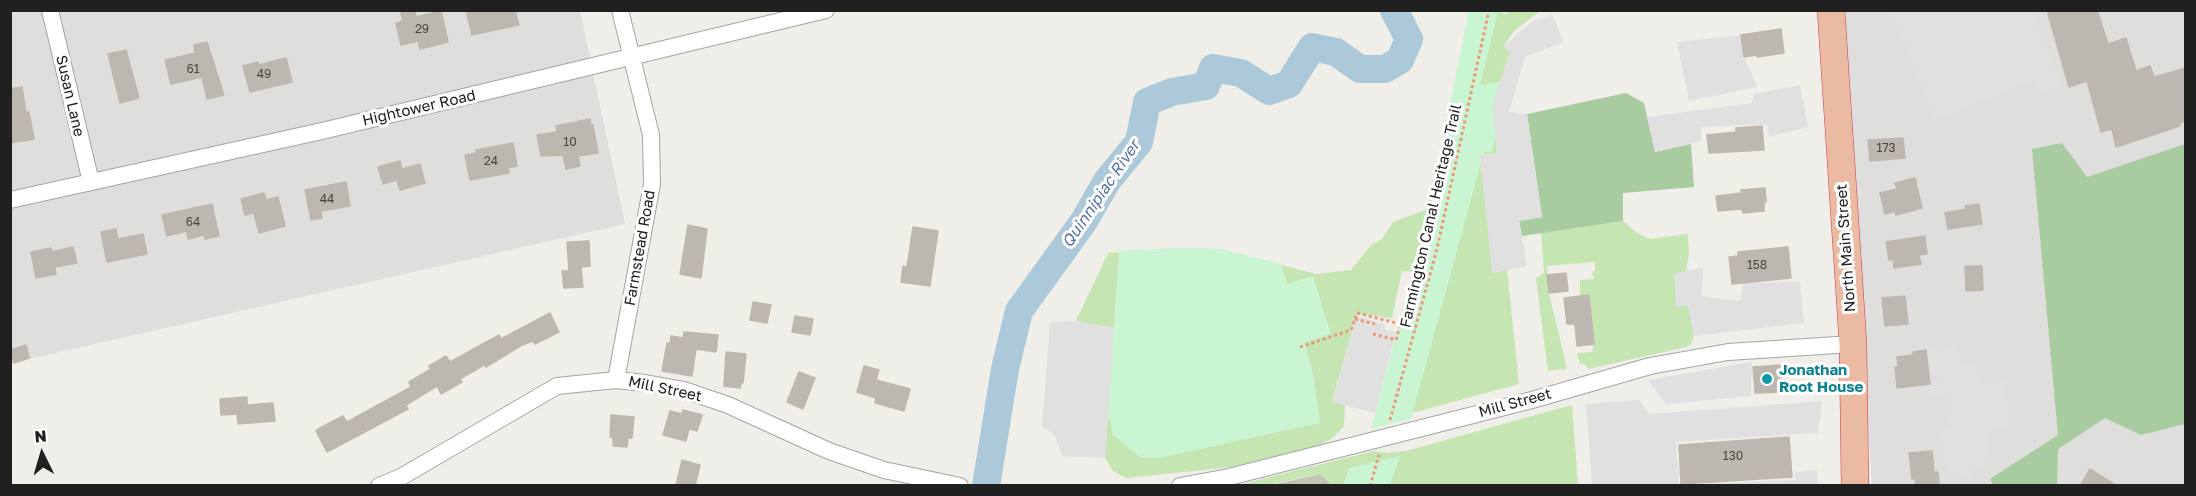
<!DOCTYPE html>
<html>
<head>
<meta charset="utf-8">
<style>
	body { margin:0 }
	#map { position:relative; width:2196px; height:496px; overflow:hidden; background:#f0eee8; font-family:"Golos Text",sans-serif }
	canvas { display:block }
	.frame { position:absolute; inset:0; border:12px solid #202020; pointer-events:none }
	.north { position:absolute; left:12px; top:424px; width:60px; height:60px; -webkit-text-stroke:4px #fff; paint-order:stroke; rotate:355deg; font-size:16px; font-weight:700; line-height:24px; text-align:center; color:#202020 }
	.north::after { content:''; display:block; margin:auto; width:21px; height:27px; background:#202020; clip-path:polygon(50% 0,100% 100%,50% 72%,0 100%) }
</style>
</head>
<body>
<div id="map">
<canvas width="2196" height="496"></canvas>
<div class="frame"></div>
<div class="north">N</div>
</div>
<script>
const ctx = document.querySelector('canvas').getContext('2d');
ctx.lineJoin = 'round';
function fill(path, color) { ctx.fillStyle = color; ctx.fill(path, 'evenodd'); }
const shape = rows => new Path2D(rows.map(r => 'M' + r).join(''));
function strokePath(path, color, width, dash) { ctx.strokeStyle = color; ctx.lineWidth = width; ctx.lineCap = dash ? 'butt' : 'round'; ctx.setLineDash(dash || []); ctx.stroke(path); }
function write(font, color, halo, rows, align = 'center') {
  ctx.font = font + ' "Golos Text",sans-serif'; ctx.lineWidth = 6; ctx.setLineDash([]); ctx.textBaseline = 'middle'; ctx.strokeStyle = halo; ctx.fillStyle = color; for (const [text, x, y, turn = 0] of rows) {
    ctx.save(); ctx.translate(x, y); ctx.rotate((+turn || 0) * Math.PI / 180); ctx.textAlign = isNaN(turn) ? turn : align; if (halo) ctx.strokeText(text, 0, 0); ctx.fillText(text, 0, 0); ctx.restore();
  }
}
fill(shape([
	[10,11,580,11,625,224,11,363],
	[1843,11,2185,11,2185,485,1872,485]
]), '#dededd');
fill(shape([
	[1321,474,1332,485,1266,486]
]), '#c2c4b4');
fill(shape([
	[1497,11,1507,15,1508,11,1540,11,1515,30,1504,45,1510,53,1492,105,1497,154,1480,155,1493,273,1507,270,1519,384,1412,413,1408,400],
	[1449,107,1427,272,1402,271,1392,318,1357,314,1332,401,1345,405,1344,426,1331,439,1320,445,1232,467,1126,478,1113,471,1105,458,1114,328,1076,321,1108,253,1175,248,1221,249,1316,274,1351,270,1371,245,1382,239,1393,222,1425,210,1433,189],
	[1623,221,1637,233,1650,239,1688,234,1689,254,1686,271,1675,274,1676,306,1688,305,1694,336,1691,344,1686,347,1588,369,1584,364,1580,364,1577,353,1592,352,1594,344,1589,296,1580,296,1580,280,1594,279,1592,272,1595,271,1595,262,1547,266,1549,293,1567,369,1548,371,1536,278,1544,273,1541,233],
	[1572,405,1578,485,1332,486,1320,474,1266,485,1234,486,1374,451,1388,453,1406,451]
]), '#c5e5b3');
fill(shape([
	[1626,93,1644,103,1655,152,1691,144,1694,187,1623,193,1623,221,1522,236,1519,221,1542,217,1527,114],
	[2062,143,2087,177,2185,144,2185,424,2141,435,2105,418,2058,449,2057,485,1993,485,1990,479,2058,435,2032,149]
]), '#a8cba0');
fill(shape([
	[1469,11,1498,11,1480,85,1505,81,1492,152,1484,152,1411,419,1371,429,1442,162,1438,161],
	[1175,248,1221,249,1281,264,1287,284,1313,276,1331,334,1305,342,1314,379,1320,423,1159,458,1141,458,1113,435,1108,414,1119,251],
	[1400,456,1390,485,1343,485,1349,468]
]), '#caf5d3');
fill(shape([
	[1892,11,2030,11,2062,84,2042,94,2035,80,1936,120],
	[1552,14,1564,42,1525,57,1509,112,1527,114,1542,217,1519,221,1527,266,1492,273,1480,155,1497,153,1492,105,1510,53,1504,46,1530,23],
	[1741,35,1744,57,1757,87,1689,101,1677,42],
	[1800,85,1808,127,1769,137,1767,124,1701,127,1701,141,1655,152,1647,117,1752,103,1754,94],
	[1703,267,1702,296,1740,301,1743,283,1800,282,1804,323,1694,336,1688,305,1676,307,1675,273],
	[1357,316,1385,324,1386,330,1396,332,1375,413,1332,402],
	[1076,321,1114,328,1105,458,1062,456,1055,436,1042,426,1050,322],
	[1957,344,1962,361,1976,364,1979,386,2005,381,2010,428,1986,431,1989,465,1974,468,1970,476,1963,477,1961,472,1946,473,1942,432,1951,425,1948,421,1946,404,1948,399,1944,396,1928,396,1926,384,1938,382,1937,373,1928,373,1926,350,1933,350,1934,352,1949,350,1949,346],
	[1752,362,1751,396,1666,404,1648,380],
	[1640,400,1649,414,1822,401,1818,433,1676,442,1679,485,1592,485,1586,404],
	[1817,470,1818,485,1687,485,1795,480,1795,472]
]), '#e0e0e0');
strokePath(shape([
	[986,486,1005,369,1019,311,1084,221,1107,181,1139,142,1147,102,1172,92,1206,86,1213,68,1241,73,1269,91,1289,84,1312,47,1336,52,1360,69,1385,69,1400,60,1409,39,1394,10]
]), '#acc9d9', 28);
const building = shape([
	[400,10,415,10,416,17,441,11,448,42,420,49,418,41,401,45,396,23,403,21,400,10],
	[466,10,515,10,519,25,472,35,466,10],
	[2047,10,2097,10,2108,44,2126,38,2136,71,2150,66,2154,77,2186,68,2186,121,2179,123,2180,126,2116,147,2112,129,2101,132,2087,81,2069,87,2047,10],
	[1781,29,1784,53,1757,57,1757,55,1744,57,1741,35,1781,29],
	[207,42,224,95,207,99,202,77,171,84,165,60,195,53,194,45,207,42],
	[126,50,139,98,120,103,108,54,126,50],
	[286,58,292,82,250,92,243,66,258,62,258,65,286,58],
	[22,87,26,113,29,112,34,139,10,143,10,89,22,87],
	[590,119,591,126,593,125,598,153,578,156,580,166,566,169,563,155,541,156,537,135,557,132,556,126,590,119],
	[1762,126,1764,150,1709,153,1707,135,1736,132,1736,128,1762,126],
	[1903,138,1905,158,1870,161,1868,140,1903,138],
	[513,143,517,166,508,168,509,173,470,180,465,155,477,153,476,150,513,143],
	[400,161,402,169,420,164,425,183,400,190,397,180,383,184,378,167,400,161],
	[1915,178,1922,208,1896,215,1895,211,1885,214,1880,193,1897,189,1895,183,1915,178],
	[346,182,350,206,321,211,322,218,311,220,305,190,346,182],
	[1765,188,1766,202,1764,202,1764,211,1743,213,1742,209,1718,211,1716,196,1741,193,1741,190,1765,188],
	[264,193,266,200,278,197,285,226,259,233,254,213,245,215,241,199,264,193],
	[212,204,219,236,205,239,204,235,188,239,187,231,167,236,162,215,212,204],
	[1979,204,1982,224,1948,229,1945,213,1966,209,1965,206,1979,204],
	[688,225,707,229,701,278,680,274,688,225],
	[913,227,938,231,930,286,901,282,903,266,907,267,913,227],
	[116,229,118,239,143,234,147,254,107,262,101,232,116,229],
	[1925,236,1927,254,1919,255,1921,264,1894,268,1893,260,1889,260,1886,242,1925,236],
	[589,241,590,266,581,267,583,287,564,288,562,271,569,271,567,242,589,241],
	[73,247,77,263,55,267,56,274,36,278,31,252,51,248,52,252,73,247],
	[1788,247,1791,278,1732,284,1729,257,1738,256,1738,252,1788,247],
	[1965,266,1982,266,1983,290,1966,291,1965,266],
	[1566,273,1568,291,1549,293,1547,275,1566,273],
	[1589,295,1594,344,1577,346,1575,324,1567,324,1564,298,1589,295],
	[1905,296,1908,324,1885,326,1882,298,1905,296],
	[753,302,771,305,767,323,750,320,753,302],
	[550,313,559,332,535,344,533,341,522,345,486,367,484,365,460,379,462,382,441,394,437,386,406,405,408,409,327,452,316,431,318,429,343,416,347,422,411,387,409,382,431,369,429,366,446,356,450,362,499,335,501,339,550,313],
	[795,316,813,319,810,335,792,332,795,316],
	[684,332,718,335,716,352,696,349,692,376,662,371,667,343,670,344,671,336,683,338,684,332],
	[26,345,29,358,14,363,10,350,26,345],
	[1926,350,1930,384,1897,388,1895,367,1898,367,1897,357,1913,355,1913,352,1926,350],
	[726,352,746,354,743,383,741,383,740,388,724,386,726,352],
	[1780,365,1781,392,1755,393,1753,367,1780,365],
	[864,366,879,370,876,380,910,389,904,411,875,403,876,398,857,392,864,366],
	[799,372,815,378,803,409,787,402,799,372],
	[247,397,247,405,273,403,275,421,238,424,237,414,221,415,220,399,247,397],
	[683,410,702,415,697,431,689,429,686,441,663,435,670,411,682,414,683,410],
	[611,415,634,417,632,438,628,438,627,447,613,446,613,437,610,437,611,415],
	[1789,437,1792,477,1681,484,1679,445,1789,437],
	[1932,451,1934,472,1938,472,1939,484,1916,486,1915,479,1912,479,1909,453,1932,451],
	[682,460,700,465,695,486,676,486,682,460],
	[2090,469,2117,486,2080,486,2090,469]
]);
fill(building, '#bdb7b1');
strokePath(building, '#c0b7ab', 1.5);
const minor = shape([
	[50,10,91,182],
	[10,200,322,131,826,10],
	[616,380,652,184,651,135,620,10],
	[379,486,401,477,557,386,616,380,645,383,684,390,728,405,829,451,884,470,960,486],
	[1180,486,1229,477,1532,400,1650,366,1728,352,1853,344]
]);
const trunk = shape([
	[1831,10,1853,344,1855,486]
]);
strokePath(minor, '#a4a4a4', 18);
strokePath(trunk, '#cc3757', 28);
strokePath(shape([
	[1355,319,1375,324],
	[1373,334,1396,340,1400,324],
	[1300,347,1351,330,1357,313,1416,328],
	[1390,420,1437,249,1489,10],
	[1370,486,1379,455]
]), '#ee967b', 3, [3, 3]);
strokePath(minor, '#fff', 16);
strokePath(trunk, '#eabaa2', 27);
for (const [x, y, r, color] of [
	[1767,379,6,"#0f9aa8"]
]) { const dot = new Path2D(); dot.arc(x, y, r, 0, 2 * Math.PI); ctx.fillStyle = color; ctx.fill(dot); strokePath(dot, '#fff', 2); }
write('12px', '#474644', null, [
	["29",422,29],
	["61",193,69],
	["49",264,74],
	["10",570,142],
	["173",1886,148],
	["24",491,161],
	["44",327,199],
	["64",193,222],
	["158",1757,265],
	["130",1733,456]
]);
write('15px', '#202020', '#fff', [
	["Susan Lane",70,96,77],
	["Hightower Road",419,108,-13],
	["Farmington Canal Heritage Trail",1431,216,-77],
	["Farmstead Road",640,248,-80],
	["North Main Street",1846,248,-94],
	["Mill Street",665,389,12],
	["Mill Street",1515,403,-15]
]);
write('bold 15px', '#0d838f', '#fff', [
	["Jonathan",1779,370],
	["Root House",1779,387]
], 'left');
write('italic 16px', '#5574a8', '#fff', [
	["Quinnipiac River",1101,194,-56]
]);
</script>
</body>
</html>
